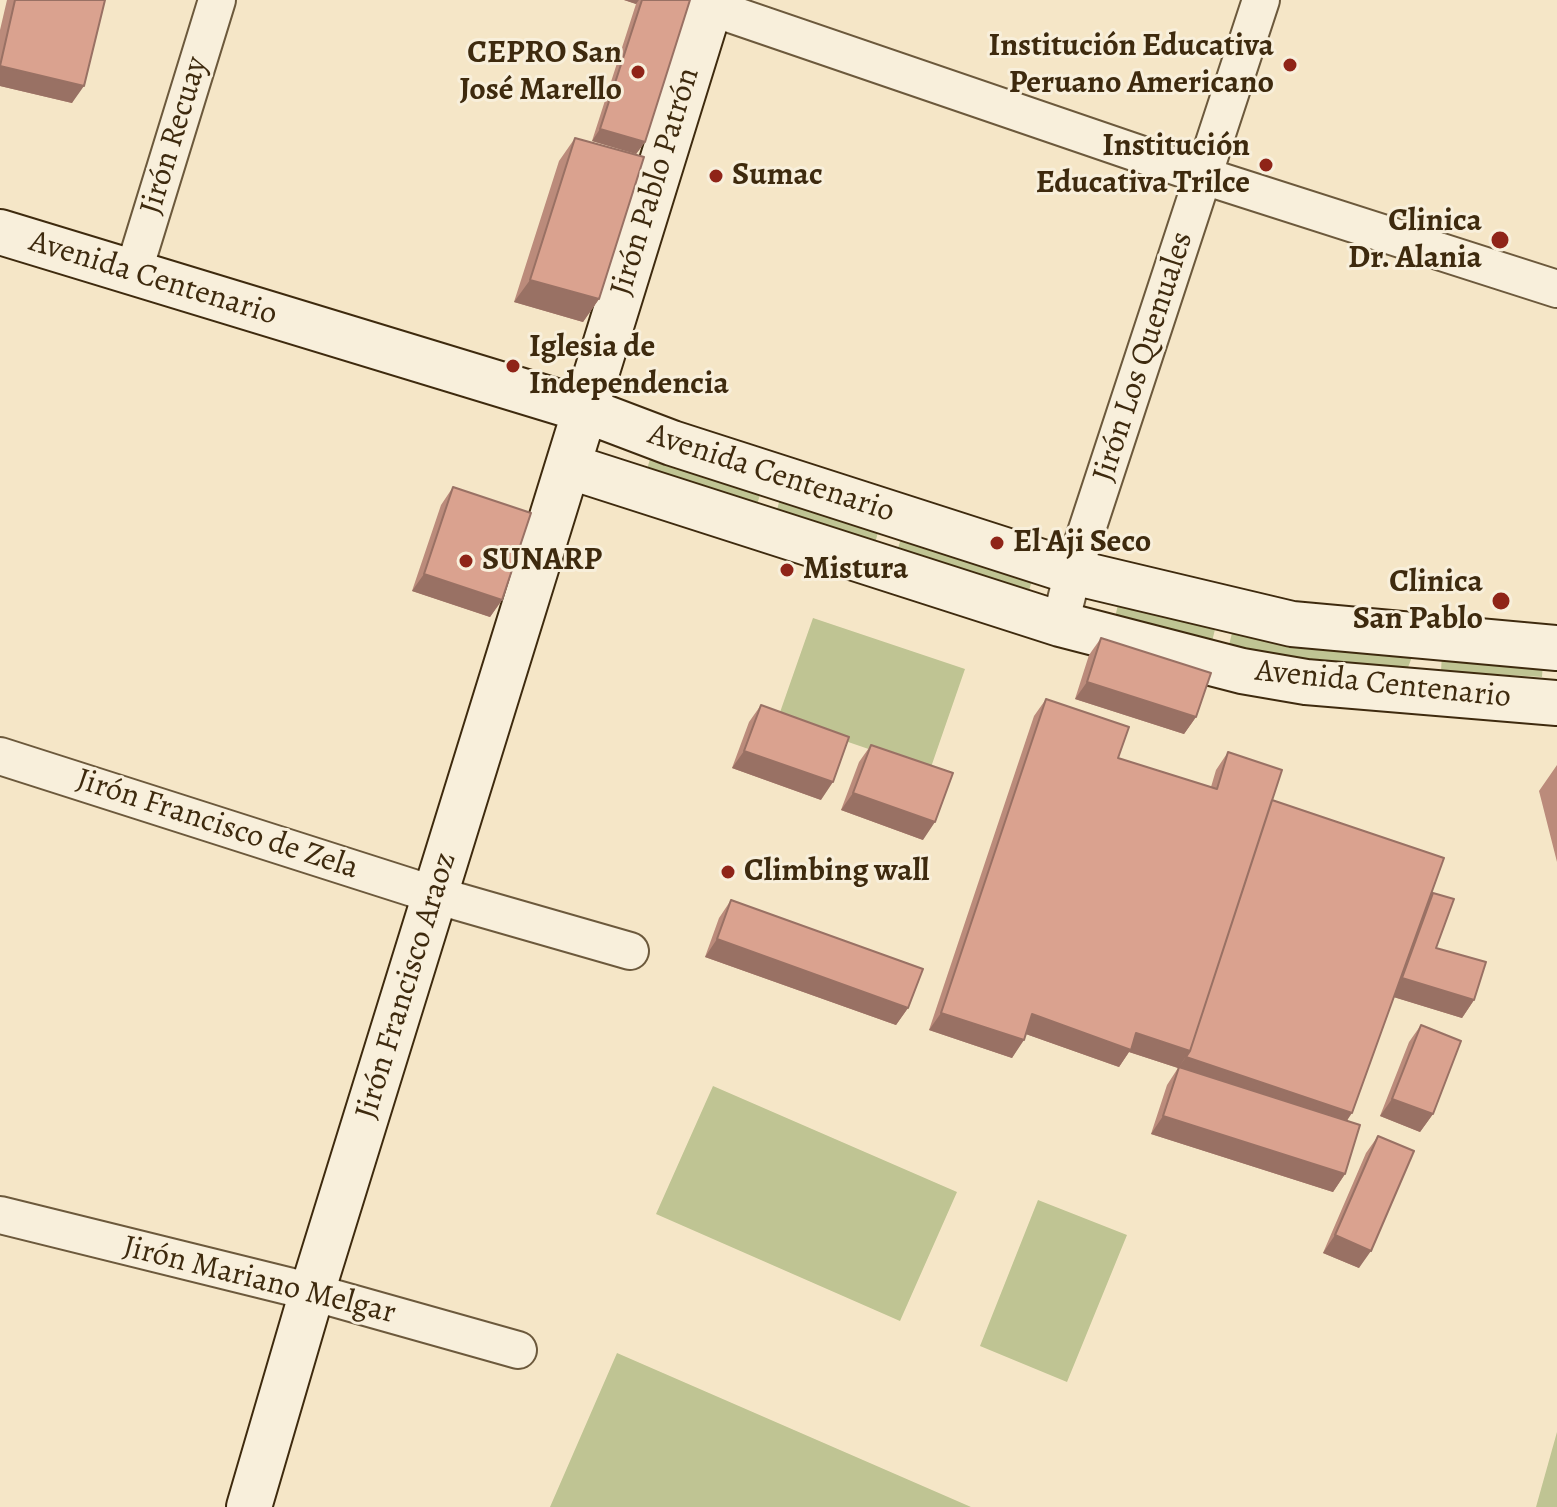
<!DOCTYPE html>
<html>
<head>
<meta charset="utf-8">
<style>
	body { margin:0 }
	canvas { display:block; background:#f5e6c7 }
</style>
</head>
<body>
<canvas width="1557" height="1507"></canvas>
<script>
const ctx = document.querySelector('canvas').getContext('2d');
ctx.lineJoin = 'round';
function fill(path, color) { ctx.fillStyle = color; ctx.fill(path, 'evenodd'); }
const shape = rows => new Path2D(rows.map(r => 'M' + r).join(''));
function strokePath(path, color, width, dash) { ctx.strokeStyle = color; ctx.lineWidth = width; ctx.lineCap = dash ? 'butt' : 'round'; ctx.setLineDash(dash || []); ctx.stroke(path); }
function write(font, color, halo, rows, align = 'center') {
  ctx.font = font + ' Alegreya,serif'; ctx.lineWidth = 6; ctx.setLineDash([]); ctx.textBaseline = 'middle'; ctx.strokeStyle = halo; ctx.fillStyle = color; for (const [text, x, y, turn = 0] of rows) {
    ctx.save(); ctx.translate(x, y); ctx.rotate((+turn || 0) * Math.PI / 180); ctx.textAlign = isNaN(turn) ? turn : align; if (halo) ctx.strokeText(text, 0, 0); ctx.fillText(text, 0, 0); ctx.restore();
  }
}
fill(shape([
	[652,452,763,484,757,505,646,473],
	[782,492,881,522,875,543,776,513],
	[903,533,1034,573,1029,591,897,551],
	[1119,600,1216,625,1211,646,1114,622],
	[813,618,965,669,930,770,778,718],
	[1233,629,1412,657,1407,670,1277,659,1228,649],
	[1442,654,1543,661,1542,677,1441,671],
	[713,1086,957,1192,900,1321,656,1214],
	[1038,1200,1127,1235,1067,1382,980,1346],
	[617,1353,971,1507,550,1507],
	[1557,1432,1557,1507,1536,1507]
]), '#bfc493');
const minor = shape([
	[710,7,1204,176,1557,289],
	[133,273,217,0],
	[1060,624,1073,572,1261,0],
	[0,756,435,895,630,951],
	[0,1215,312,1292,518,1350]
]);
const secondary = shape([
	[0,232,585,410,672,443,1073,572,1292,624,1557,648],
	[568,466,1060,624,1242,671,1306,682,1557,703],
	[249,1507,312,1292,712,0]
]);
strokePath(minor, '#6c593c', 40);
strokePath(secondary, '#3e2a0e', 48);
strokePath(minor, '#f8efdb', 36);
strokePath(secondary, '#f8efdb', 44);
fill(shape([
	[7,0,105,0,72,103,0,86,0,30],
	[624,0,690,0,645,142,636,154,592,141,636,4],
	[575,138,599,299,583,322,514,302,559,161],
	[453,487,502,600,490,617,412,591,441,505],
	[1101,638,1196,717,1184,734,1075,699,1089,655],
	[1046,699,1118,758,1211,787,1216,770,1228,752,1272,800,1429,900,1433,893,1436,948,1474,1000,1462,1018,1394,997,1347,1121,1345,1174,1333,1192,1151,1134,1167,1085,1178,1068,1129,1052,1119,1067,1026,1034,1012,1058,929,1030,1034,716],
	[761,705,821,800,732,768,749,722],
	[871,745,923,840,841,810,859,762],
	[1557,765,1557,862,1539,791],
	[731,900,908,1008,896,1025,705,957,719,918],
	[1421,1025,1433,1114,1420,1132,1380,1116,1409,1042],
	[1378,1136,1359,1268,1323,1253,1366,1153]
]), '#bb8b7b');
fill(shape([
	[624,0,639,0,636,4],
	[0,66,84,86,72,103,0,86],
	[600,129,645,142,636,154,592,141],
	[530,280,599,299,583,322,514,302],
	[424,574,502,600,490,617,412,591],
	[1087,682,1196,717,1184,734,1075,699],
	[744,751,833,782,821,800,732,768],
	[853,793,935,822,923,840,841,810],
	[717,939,908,1008,896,1025,705,957],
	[1402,978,1474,1000,1462,1018,1390,996],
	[941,1013,1024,1040,1012,1058,929,1030],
	[1032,1014,1136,1033,1190,1051,1178,1068,1129,1052,1119,1067,1020,1032],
	[1186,1057,1352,1113,1344,1125,1178,1068],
	[1392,1099,1433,1114,1420,1132,1380,1116],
	[1163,1116,1345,1174,1333,1192,1151,1134],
	[1335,1235,1371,1251,1359,1268,1323,1253]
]), '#997164');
const building = shape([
	[15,0,105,0,84,86,0,66,15,0],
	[642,0,690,0,645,142,600,129,642,0],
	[575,138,644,157,599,299,530,280,575,138],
	[453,487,531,513,502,600,424,574,453,487],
	[1101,638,1211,673,1196,717,1087,682,1101,638],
	[1046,699,1129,727,1118,758,1217,789,1228,752,1282,770,1190,1051,1136,1033,1131,1050,1032,1014,1024,1040,941,1013,1046,699],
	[761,705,849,737,833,782,744,751,761,705],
	[871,745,953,773,935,822,853,793,871,745],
	[1272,800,1444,858,1352,1113,1186,1057,1190,1051,1272,800],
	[1433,893,1454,899,1436,948,1486,962,1474,1000,1402,978,1433,893],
	[731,900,923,969,908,1008,717,939,731,900],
	[1421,1025,1461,1041,1433,1114,1392,1099,1421,1025],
	[1179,1067,1360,1125,1345,1174,1163,1116,1179,1067],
	[1378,1136,1414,1151,1371,1251,1335,1235,1378,1136]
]);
fill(building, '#daa28f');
strokePath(building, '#997164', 2);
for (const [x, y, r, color] of [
	[1290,65,8,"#8f2418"],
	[638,72,8,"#8f2418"],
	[1266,165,8,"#8f2418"],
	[716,176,8,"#8f2418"],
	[1500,240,10,"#8f2418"],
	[513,366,8,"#8f2418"],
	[997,543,8,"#8f2418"],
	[466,561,8,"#8f2418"],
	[787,570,8,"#8f2418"],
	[1501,601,10,"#8f2418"],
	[728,872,8,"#8f2418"]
]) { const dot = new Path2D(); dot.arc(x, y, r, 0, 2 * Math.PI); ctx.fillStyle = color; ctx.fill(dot); strokePath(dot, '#f8efdb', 3); }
write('bold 32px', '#3e2a0e', '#f8efdb', [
	["Institución Educativa",1274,47,"right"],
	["Peruano Americano",1274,84,"right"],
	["CEPRO San",622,54,"right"],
	["José Marello",622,91,"right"],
	["Institución",1250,147,"right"],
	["Educativa Trilce",1250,184,"right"],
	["Sumac",732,176],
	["Clinica",1482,222,"right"],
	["Dr. Alania",1482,259,"right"],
	["Iglesia de",529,348],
	["Independencia",529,385],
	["El Aji Seco",1013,543],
	["SUNARP",482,561],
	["Mistura",803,570],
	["Clinica",1483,583,"right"],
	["San Pablo",1483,620,"right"],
	["Climbing wall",744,872]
], 'left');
write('32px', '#3e2a0e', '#f8efdb', [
	["Jirón Recuay",175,136,-73],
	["Jirón Pablo Patrón",656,182,-73],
	["Avenida Centenario",153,279,17],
	["Jirón Los Quenuales",1144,357,-72],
	["Avenida Centenario",771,474,18],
	["Avenida Centenario",1383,685,6],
	["Jirón Francisco de Zela",217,825,18],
	["Jirón Francisco Araoz",407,986,-73],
	["Jirón Mariano Melgar",259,1281,14]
]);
</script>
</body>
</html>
